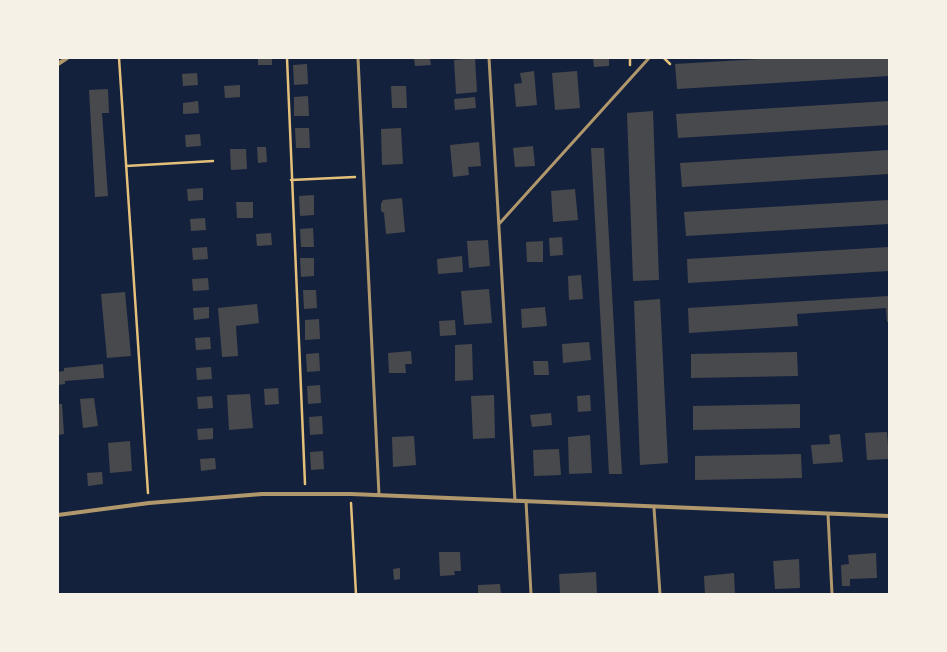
<!DOCTYPE html>
<html>
<head>
<meta charset="utf-8">
<style>
	body { margin:0 }
	#map { position:relative; width:947px; height:652px; overflow:hidden; background:#14213d; font-family:"IBM Plex Sans",sans-serif }
	canvas { display:block }
	.frame { position:absolute; inset:0; border:59px solid #f6f1e7; pointer-events:none }
</style>
</head>
<body>
<div id="map">
<canvas width="947" height="652"></canvas>
<div class="frame"></div>
</div>
<script>
const ctx = document.querySelector('canvas').getContext('2d');
ctx.lineJoin = 'round';
function fill(path, color) { ctx.fillStyle = color; ctx.fill(path, 'evenodd'); }
const shape = rows => new Path2D(rows.map(r => 'M' + r).join(''));
function strokePath(path, color, width, dash) { ctx.strokeStyle = color; ctx.lineWidth = width; ctx.lineCap = dash ? 'butt' : 'round'; ctx.setLineDash(dash || []); ctx.stroke(path); }
fill(shape([
	[258,58,272,58,272,65,258,65],
	[414,58,430,58,431,65,415,66],
	[475,58,477,92,456,94,454,60],
	[593,58,609,58,609,66,594,67],
	[777,58,889,58,889,76,677,89,675,64],
	[307,64,308,84,294,85,293,65],
	[534,71,537,105,516,107,514,84,522,83,520,73],
	[577,71,580,108,555,110,552,73],
	[197,73,198,85,183,86,182,74],
	[240,85,240,97,225,98,224,86],
	[391,86,406,86,407,108,392,108],
	[108,89,109,113,102,113,108,196,95,197,89,90],
	[308,96,309,116,294,116,294,97],
	[475,97,476,108,455,110,454,99],
	[198,101,199,113,183,114,183,103],
	[889,101,889,125,678,138,676,114],
	[653,111,659,280,633,281,627,113],
	[295,128,309,128,310,148,296,148],
	[401,128,403,164,382,165,381,129],
	[200,134,201,146,186,147,185,135],
	[479,142,481,166,468,167,469,175,453,177,450,145],
	[533,146,535,166,515,167,513,148],
	[257,147,266,147,267,162,258,163],
	[591,148,604,148,622,474,609,474],
	[230,149,246,149,247,169,231,170],
	[889,150,889,174,682,187,680,163],
	[203,188,203,200,188,201,187,189],
	[575,189,578,220,553,222,551,191],
	[314,195,314,215,300,216,299,196],
	[402,198,405,232,386,234,384,213,381,211,381,204,383,200],
	[889,200,889,224,686,236,684,212],
	[236,202,253,202,253,218,237,218],
	[205,218,206,230,191,231,190,219],
	[313,228,314,247,301,247,300,229],
	[271,233,272,245,257,246,256,234],
	[562,237,563,255,550,256,549,238],
	[488,240,490,266,469,268,467,241],
	[543,241,543,262,527,262,526,242],
	[207,247,208,259,193,260,192,248],
	[889,247,889,271,688,283,687,259],
	[462,256,463,272,438,274,437,259],
	[300,258,314,258,314,276,301,277],
	[581,275,583,299,569,300,568,276],
	[208,278,209,290,193,291,192,279],
	[489,289,492,323,464,325,461,291],
	[303,290,316,290,317,308,304,309],
	[125,292,131,356,107,358,101,294],
	[889,296,889,322,887,322,886,308,797,314,798,326,689,333,688,308],
	[660,299,668,463,640,465,634,301],
	[257,304,259,323,236,326,238,356,222,357,218,308],
	[209,307,209,318,194,320,193,308],
	[545,307,547,326,522,328,521,309],
	[319,319,320,339,305,340,305,320],
	[455,320,456,335,440,336,439,321],
	[210,337,211,349,196,350,195,338],
	[589,342,591,360,563,363,562,344],
	[472,344,473,380,455,381,455,345],
	[411,351,412,364,405,364,406,373,389,373,388,353],
	[797,352,798,376,691,378,691,354],
	[319,353,320,371,307,372,306,354],
	[533,361,548,361,549,375,534,375],
	[103,364,104,378,65,381,65,384,58,385,58,372,64,371,64,368],
	[211,367,212,379,197,380,196,368],
	[320,385,321,403,308,404,307,386],
	[278,388,279,404,265,405,264,389],
	[250,394,253,428,229,430,227,395],
	[494,395,495,438,473,439,471,396],
	[590,395,591,411,578,412,577,396],
	[212,396,213,408,198,409,197,397],
	[94,398,98,426,83,428,80,399],
	[58,404,62,404,64,434,58,435],
	[800,404,800,428,693,430,693,406],
	[551,413,552,425,532,427,530,415],
	[322,416,323,434,310,435,309,417],
	[213,428,213,439,198,440,197,429],
	[887,432,889,459,867,460,865,433],
	[840,434,843,462,813,464,811,445,830,444,829,435],
	[590,435,592,473,569,474,568,437],
	[414,436,416,465,393,467,392,437],
	[130,441,132,471,110,473,108,443],
	[559,449,561,475,534,476,533,450],
	[323,451,324,469,311,470,310,452],
	[801,454,802,478,695,480,695,456],
	[215,458,216,469,201,471,200,459],
	[102,472,103,484,88,486,87,473],
	[439,552,460,552,461,571,454,571,455,575,440,576],
	[876,553,877,578,850,579,850,586,842,586,841,565,849,564,848,555],
	[799,559,800,588,775,589,773,561],
	[400,568,400,579,394,580,393,569],
	[596,572,597,594,560,594,559,574],
	[734,573,735,594,705,594,704,576],
	[500,584,501,594,478,594,478,585]
]), '#48494c');
strokePath(shape([
	[119,58,148,493],
	[287,58,305,484],
	[630,58,630,65],
	[664,58,670,64],
	[126,166,213,161],
	[291,180,355,177],
	[351,503,356,594]
]), '#e5c07b', 2.5);
strokePath(shape([
	[358,58,379,495],
	[489,58,515,501],
	[499,224,649,58],
	[526,501,531,594],
	[654,508,660,594],
	[828,514,832,594]
]), '#b1986c', 3);
strokePath(shape([
	[58,64,67,58],
	[58,515,149,503,262,494,351,494,889,516]
]), '#b1986c', 4);
</script>
</body>
</html>
